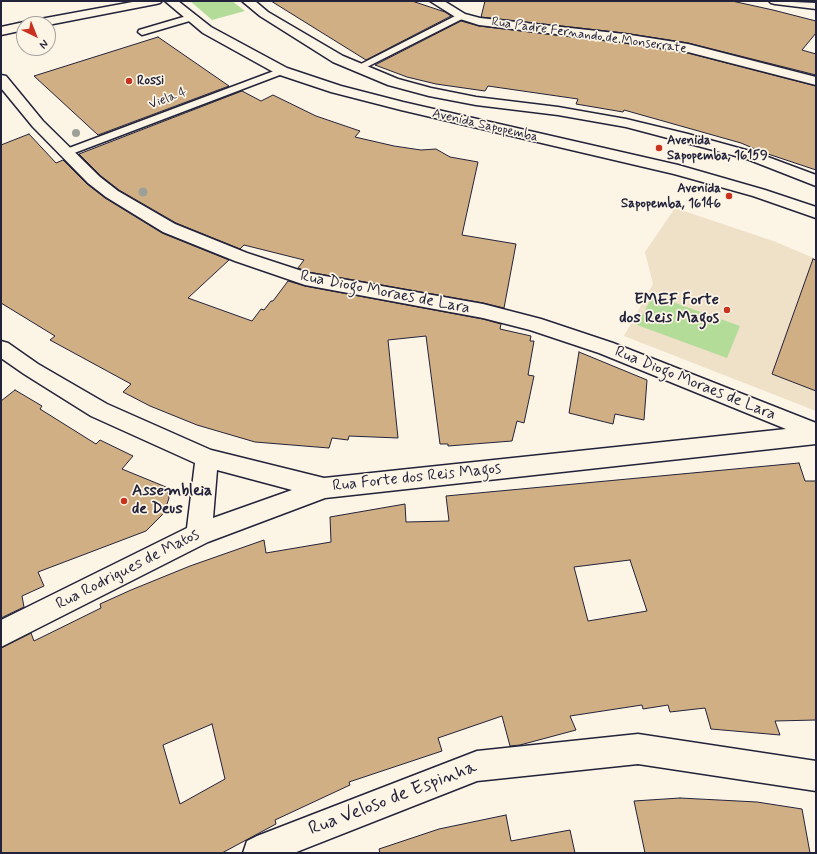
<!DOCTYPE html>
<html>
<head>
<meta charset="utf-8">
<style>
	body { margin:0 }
	#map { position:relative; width:817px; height:854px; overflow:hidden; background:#fcf5e5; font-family:Mynerve,sans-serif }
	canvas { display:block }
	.frame { position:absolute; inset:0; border:2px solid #22223b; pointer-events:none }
	.north { position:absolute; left:16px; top:16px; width:40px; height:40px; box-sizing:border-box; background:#fcf5e5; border:1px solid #a5a1a1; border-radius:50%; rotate:137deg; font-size:11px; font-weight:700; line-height:16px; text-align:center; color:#22223b }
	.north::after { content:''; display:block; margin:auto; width:14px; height:18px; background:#c8321e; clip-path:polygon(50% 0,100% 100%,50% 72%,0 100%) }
</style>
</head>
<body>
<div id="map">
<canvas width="817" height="854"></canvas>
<div class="frame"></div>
<div class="north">N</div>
</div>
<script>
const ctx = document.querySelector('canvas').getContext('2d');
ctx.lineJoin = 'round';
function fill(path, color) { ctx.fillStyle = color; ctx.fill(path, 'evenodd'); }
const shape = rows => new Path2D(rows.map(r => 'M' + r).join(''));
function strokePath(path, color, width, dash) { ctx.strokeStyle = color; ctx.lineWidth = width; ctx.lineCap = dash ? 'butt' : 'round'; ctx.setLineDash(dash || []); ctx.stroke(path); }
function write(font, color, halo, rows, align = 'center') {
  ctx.font = font + ' Mynerve,sans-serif'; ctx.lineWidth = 3.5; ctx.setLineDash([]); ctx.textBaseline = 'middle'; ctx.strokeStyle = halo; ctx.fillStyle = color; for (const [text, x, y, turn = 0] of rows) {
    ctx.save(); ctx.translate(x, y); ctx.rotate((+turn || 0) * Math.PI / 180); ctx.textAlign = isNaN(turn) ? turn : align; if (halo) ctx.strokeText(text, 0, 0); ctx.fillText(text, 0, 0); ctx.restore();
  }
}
fill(shape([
	[675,208,776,242,816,259,816,411,624,336,653,284,645,252]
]), '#efe0c8');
fill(shape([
	[190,1,232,1,245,11,212,20],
	[653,295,740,326,727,358,637,325]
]), '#b4dc99');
const building = shape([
	[271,1,412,1,445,12,451,16,366,60,271,1],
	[485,1,732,1,773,10,816,21,816,33,802,50,816,54,816,75,688,43,624,33,481,17,485,1],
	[461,21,479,26,624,43,688,53,816,86,816,170,762,152,741,143,624,110,623,112,576,104,578,99,488,86,485,91,436,84,407,77,375,65,461,21],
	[158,37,229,86,98,135,34,76,158,37],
	[242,91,261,101,273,95,316,116,360,131,355,137,394,146,421,150,436,149,450,157,478,162,462,235,516,244,504,308,483,303,308,272,298,268,304,260,244,245,240,249,176,223,119,190,101,176,79,154,242,91],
	[29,134,56,163,63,160,87,184,105,198,162,233,229,260,188,298,252,321,261,309,264,310,271,301,273,301,288,281,305,286,483,319,501,324,500,329,531,336,530,341,534,341,528,375,534,376,524,423,517,421,512,441,448,446,448,444,440,444,426,336,388,340,398,438,349,436,348,440,332,438,329,448,255,442,197,425,150,406,123,392,131,384,50,340,55,336,1,303,1,145,29,134],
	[813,259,816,260,816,391,772,374,813,259],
	[579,352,647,380,644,420,615,414,613,424,569,413,579,352],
	[15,390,42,406,40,409,96,444,100,440,133,456,122,469,166,487,169,498,166,507,162,515,146,531,38,572,44,586,22,596,24,607,1,618,1,401,15,390],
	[799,463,805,481,816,481,816,720,775,721,780,735,711,729,705,708,670,712,668,705,643,709,642,705,570,716,576,730,520,745,510,746,502,716,438,738,442,751,349,782,350,785,275,820,276,824,222,853,1,853,1,648,31,633,34,641,101,608,100,604,131,590,190,566,264,540,266,553,331,542,330,517,405,504,406,522,449,521,446,496,799,463],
	[630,560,647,611,588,621,574,567,630,560],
	[212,724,225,779,180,804,163,745,212,724],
	[680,798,757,802,802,809,810,853,645,853,634,801,680,798],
	[506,815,511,841,570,830,575,853,380,853,379,849,439,829,506,815]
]);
fill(building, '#d1af84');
strokePath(building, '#22223b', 1);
const lane = shape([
	[461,13,465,16,464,18,361,70,358,71,353,68,461,13],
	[190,15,193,16,194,18,193,20,142,35,138,32,139,30,190,15],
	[282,68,287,71,285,73,69,155,61,155,59,153,61,151,282,68]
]);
const street = shape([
	[138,1,162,1,160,3,156,4,48,25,29,24,31,21,35,20,138,1],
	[242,1,255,1,268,12,343,56,398,79,431,88,476,97,558,107,626,119,688,134,757,153,816,175,816,186,747,159,626,127,558,115,476,105,429,96,388,85,333,62,260,16,242,1],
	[430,1,444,1,465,14,480,18,624,34,688,44,816,77,816,85,688,52,624,42,479,25,457,18,430,1],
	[769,1,816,3,816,9,775,4,771,3,769,1],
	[24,22,29,24,24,24,24,30,1,35,1,27,24,22],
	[1,75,6,76,43,121,100,177,118,191,175,224,247,253,308,273,483,304,541,319,613,343,816,423,816,444,325,498,208,542,1,647,1,620,187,528,195,463,91,416,24,374,1,358,1,341,8,343,38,364,107,404,211,450,324,478,786,429,599,353,530,330,483,318,305,285,235,261,163,232,106,197,88,183,33,127,1,88,1,75],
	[217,470,292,490,213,518,217,470],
	[638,734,816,761,816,791,638,764,477,781,294,853,243,853,247,841,257,836,477,751,638,734]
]);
const secondary = shape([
	[165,1,178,1,211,27,287,68,341,86,403,102,678,165,765,190,816,207,816,218,753,196,674,174,401,110,331,92,277,74,203,33,165,1]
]);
strokePath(lane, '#22223b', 3);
strokePath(street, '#22223b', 3);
strokePath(secondary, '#22223b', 3);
fill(lane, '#fcf5e5');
fill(street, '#fcf5e5');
fill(secondary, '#fcf5e5');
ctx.fillStyle = '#9ca097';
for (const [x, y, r] of [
	[76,133,4],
	[143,192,4.5]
]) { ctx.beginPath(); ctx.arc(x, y, r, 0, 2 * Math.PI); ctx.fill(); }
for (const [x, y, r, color] of [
	[129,81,4,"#c8321e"],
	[659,148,4,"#c8321e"],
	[729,196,4,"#c8321e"],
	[727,310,4,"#c8321e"],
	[124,501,4,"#c8321e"]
]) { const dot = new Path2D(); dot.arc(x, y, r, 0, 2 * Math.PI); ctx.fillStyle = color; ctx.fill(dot); strokePath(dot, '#fcf5e5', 1.5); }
write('13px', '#22223b', '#fcf5e5', [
	["Rua Padre Fernando de Monserrate",589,36,8],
	["Viela 4",168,99,-21],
	["Avenida Sapopemba",485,126,13]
]);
write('bold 13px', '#22223b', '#fcf5e5', [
	["Rossi",137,81],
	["Avenida",667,141],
	["Sapopemba, 16159",667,156],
	["Avenida",721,189,"right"],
	["Sapopemba, 16146",721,204,"right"]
], 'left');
write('16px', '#22223b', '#fcf5e5', [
	["Rua Diogo Moraes de Lara",385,293,11],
	["Rua Diogo Moraes de Lara",695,384,22],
	["Rua Forte dos Reis Magos",417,478,-6],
	["Rua Rodrigues de Matos",128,570,-27]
]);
write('bold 16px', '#22223b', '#fcf5e5', [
	["EMEF Forte",719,301],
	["dos Reis Magos",719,319],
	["Assembleia",132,492,"left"],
	["de Deus",132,510,"left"]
], 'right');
write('19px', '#22223b', '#fcf5e5', [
	["Rua Veloso de Espinha",393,799,-21]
]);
</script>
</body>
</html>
